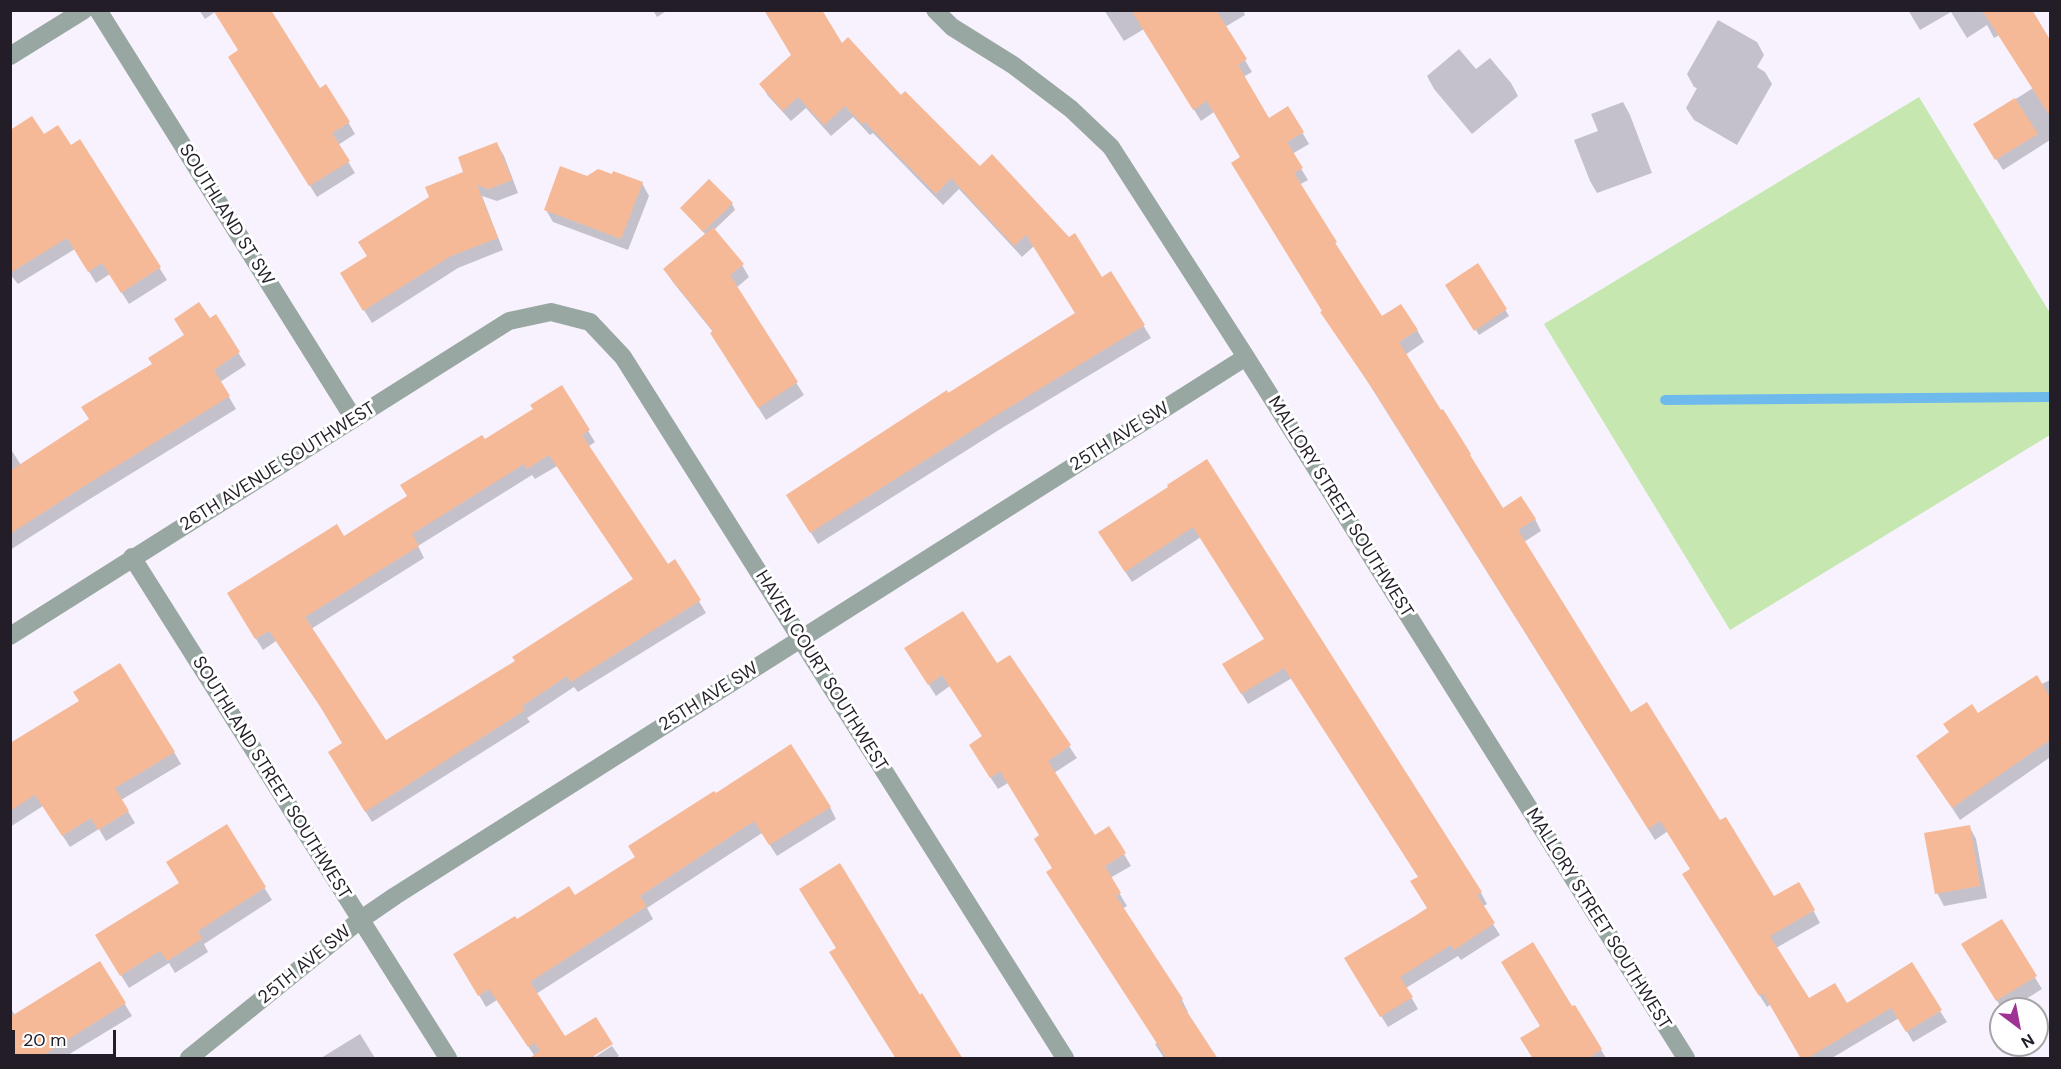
<!DOCTYPE html>
<html>
<head>
<meta charset="utf-8">
<style>
	body { margin:0 }
	#map { position:relative; width:2061px; height:1069px; overflow:hidden; background:#f7f2fe; font-family:"DM Sans",sans-serif }
	canvas { display:block }
	.frame { position:absolute; inset:0; border:12px solid #221d27; pointer-events:none }
	.north { position:absolute; left:1989px; top:997px; width:60px; height:60px; box-sizing:border-box; background:#fff; border:2px solid #a7a5a9; border-radius:50%; rotate:148deg; font-size:16px; font-weight:700; line-height:24px; text-align:center; color:#221d27 }
	.north::after { content:''; display:block; margin:auto; width:21px; height:27px; background:#9e3395; clip-path:polygon(50% 0,100% 100%,50% 72%,0 100%) }
	.scale { position:absolute; left:12px; top:1030px; width:104px; height:27px; box-sizing:border-box; border:3px solid #221d27; border-top:0; padding-left:8px; font-size:18px; line-height:21px; white-space:nowrap; color:#221d27; -webkit-text-stroke:4px #fff; paint-order:stroke }
</style>
</head>
<body>
<div id="map">
<canvas width="2061" height="1069"></canvas>
<div class="frame"></div>
<div class="north">N</div>
<div class="scale">20 m</div>
</div>
<script>
const ctx = document.querySelector('canvas').getContext('2d');
ctx.lineJoin = 'round';
function fill(path, color) { ctx.fillStyle = color; ctx.fill(path, 'evenodd'); }
const shape = rows => new Path2D(rows.map(r => 'M' + r).join(''));
function strokePath(path, color, width, dash) { ctx.strokeStyle = color; ctx.lineWidth = width; ctx.lineCap = dash ? 'butt' : 'round'; ctx.setLineDash(dash || []); ctx.stroke(path); }
function write(font, color, halo, rows, align = 'center') {
  ctx.font = font + ' "DM Sans",sans-serif'; ctx.lineWidth = 6; ctx.setLineDash([]); ctx.textBaseline = 'middle'; ctx.strokeStyle = halo; ctx.fillStyle = color; for (const [text, x, y, turn = 0] of rows) {
    ctx.save(); ctx.translate(x, y); ctx.rotate((+turn || 0) * Math.PI / 180); ctx.textAlign = isNaN(turn) ? turn : align; if (halo) ctx.strokeText(text, 0, 0); ctx.fillText(text, 0, 0); ctx.restore();
  }
}
fill(shape([
	[1919,97,2050,313,2050,435,1730,630,1544,324]
]), '#c6e8b0');
fill(shape([
	[199,10,269,10,320,90,348,122,355,134,338,145,355,173,317,197,237,69,240,51,215,12,205,19],
	[653,10,668,10,657,17],
	[1104,10,1243,10,1245,15,1225,27,1252,72,1243,77,1268,120,1288,108,1309,144,1292,154,1308,180,1299,185,1382,318,1417,330,1424,342,1405,355,1441,412,1443,411,1503,510,1535,519,1541,531,1524,542,1631,714,1720,822,1774,898,1805,895,1820,923,1776,948,1809,1000,1847,1005,1940,1011,1947,1022,1913,1042,1899,1018,1832,1058,1803,1058,1771,1004,1767,1007,1691,886,1692,870,1668,831,1655,840,1324,312,1242,158,1214,112,1201,121,1144,29,1124,41],
	[1908,10,2032,10,2050,40,2050,140,2003,170,1975,125,2033,88,1999,35,1994,38,1987,25,1967,38,1951,12,1920,30],
	[1718,20,1757,42,1764,55,1757,67,1765,72,1772,84,1737,145,1694,120,1686,108,1697,88,1694,87,1687,74],
	[841,45,1102,279,1111,273,1151,338,1002,428,818,544,795,507,948,395,1076,314,1034,246,1022,257,959,189,943,205,873,133,870,135,853,117,831,136,806,108,791,121,768,96,761,84],
	[1459,49,1476,69,1490,58,1511,83,1518,96,1472,134,1434,89,1427,76],
	[1623,102,1630,115,1652,173,1597,193,1590,181,1574,140,1598,131,1591,114],
	[43,137,71,147,80,141,167,280,129,304,110,274,96,283,75,249,18,284,10,274,10,194],
	[497,144,504,156,518,193,497,201,482,196,503,250,458,268,372,323,349,286,369,257,431,198,465,172],
	[642,183,649,196,628,250,553,222,546,210],
	[732,204,735,210,714,230,742,265,749,277,736,288,804,395,766,420,719,345,713,332,672,281,665,269,706,235,681,208],
	[1478,265,1509,316,1479,335,1447,285],
	[215,316,246,365,220,382,236,409,85,502,10,550,10,451,12,451,21,465,90,420,185,335],
	[561,387,595,442,588,447,668,566,675,561,706,613,578,692,574,687,527,718,530,722,372,822,336,764,344,744,326,715,276,641,263,650,235,605,409,497,484,441,535,410],
	[557,466,634,580,517,662,385,742,311,629,424,558,418,546,532,475,535,479],
	[1207,461,1481,893,1487,904,1482,907,1500,935,1461,960,1458,956,1406,988,1418,1009,1388,1027,1352,969,1428,908,1419,877,1292,678,1248,704,1224,665,1266,640,1201,537,1132,582,1106,543,1170,487],
	[1009,657,1077,758,1054,773,1095,837,1124,854,1131,866,1110,878,1127,906,1122,909,1182,1000,1188,1012,1186,1013,1216,1058,1164,1058,1155,1044,1157,1043,1054,869,1041,836,1008,783,998,789,977,757,983,737,950,686,936,696,913,660,997,665],
	[2050,680,2050,759,2049,758,1960,820,1918,756,1978,715],
	[10,745,174,752,181,764,121,800,135,823,106,841,99,829,70,847,43,806,10,827],
	[715,795,830,807,836,819,777,856,762,833,647,908,653,919,536,994,565,1038,595,1057,612,1046,619,1056,615,1058,536,1058,497,1000,486,1007,455,954,517,922,574,897,637,858],
	[226,826,272,900,204,944,208,952,175,973,169,963,129,988,104,948,181,883],
	[1969,826,1976,839,1987,898,1944,906,1937,893],
	[2001,921,2042,989,2010,1009,2002,1009,1963,944],
	[100,963,132,1016,63,1058,10,1058,10,1008,15,1015],
	[1575,1007,1606,1058,1528,1058,1533,1056],
	[360,1034,375,1058,321,1058]
]), '#0003');
strokePath(shape([
	[1665,400,2050,397]
]), '#6fbaed', 10);
fill(shape([
	[213,10,271,10,320,88,326,84,350,122,332,133,350,161,309,186,228,57,238,50],
	[764,10,822,10,842,43,848,37,901,95,905,91,980,166,992,154,1069,237,1075,233,1102,277,1111,271,1145,325,995,416,810,533,786,495,947,390,948,393,1075,313,1026,235,1014,246,951,178,936,194,865,122,862,124,845,106,824,125,798,97,783,111,759,84,791,55],
	[1131,10,1216,10,1247,59,1238,65,1269,118,1288,106,1304,132,1287,142,1303,168,1294,173,1337,242,1335,243,1382,316,1401,304,1418,330,1399,342,1441,410,1443,409,1471,454,1470,455,1503,508,1521,496,1536,519,1518,530,1631,712,1647,702,1720,820,1726,817,1774,896,1799,882,1815,910,1770,936,1809,998,1835,983,1847,1003,1912,962,1942,1010,1906,1032,1891,1008,1806,1059,1801,1059,1763,993,1759,996,1682,874,1690,869,1660,821,1648,829,1374,391,1320,312,1322,311,1231,163,1240,157,1207,101,1193,110],
	[1982,10,2032,10,2050,40,2050,116],
	[2015,98,2038,134,1995,160,1973,124],
	[32,116,44,134,58,125,71,145,80,139,161,267,121,293,102,263,88,272,67,238,10,273,10,130],
	[497,142,512,180,489,189,477,185,498,238,451,256,363,311,340,273,367,256,358,242,429,197,425,187,463,172,458,157],
	[560,166,587,176,598,169,612,174,613,171,643,182,621,239,544,210],
	[709,179,733,203,703,232,680,208],
	[713,227,744,264,730,275,798,382,758,408,710,333,713,331,663,269],
	[1478,263,1507,309,1474,331,1445,285],
	[199,302,210,318,216,314,240,352,214,370,230,396,78,490,10,534,10,471,89,419,81,407,152,364,148,358,184,335,174,319],
	[562,385,590,430,582,435,668,564,675,559,701,600,571,682,567,676,522,706,525,710,365,812,328,752,342,743,318,703,269,631,255,639,227,593,337,524,344,536,407,496,400,485,482,435,485,439,533,409,530,405],
	[549,455,633,579,512,657,515,661,386,740,305,617,419,546,412,534,524,464,527,469],
	[1207,459,1482,892,1477,895,1495,923,1454,950,1451,945,1400,977,1413,997,1380,1017,1344,958,1415,916,1427,908,1410,881,1418,877,1284,668,1241,694,1222,664,1264,639,1193,527,1125,572,1098,532,1168,487,1167,485],
	[963,611,997,663,1010,655,1071,745,1048,761,1095,835,1109,826,1126,853,1105,866,1121,893,1116,896,1183,999,1180,1001,1218,1059,1167,1059,1046,872,1052,868,1034,839,1039,835,1000,771,990,778,969,745,982,736,942,675,928,685,904,648],
	[120,663,175,752,115,788,129,811,98,830,91,818,62,836,35,795,10,811,10,743,79,701,73,692],
	[2037,675,2050,697,2050,740,1952,808,1916,756,1949,732,1943,724,1972,704,1978,713],
	[791,744,831,807,769,845,754,821,640,896,647,906,530,982,565,1036,596,1017,613,1044,589,1059,528,1059,540,1051,535,1043,528,1047,489,989,478,996,453,954,515,916,517,919,569,886,575,895,635,857,628,846,714,791,716,793],
	[227,824,266,887,198,931,202,939,167,961,160,951,120,976,95,935,179,883,166,862],
	[1970,825,1980,886,1935,894,1924,833],
	[840,863,920,995,922,993,963,1059,896,1059,829,952,836,948,799,889],
	[2002,919,2037,976,1996,1001,1961,944],
	[1533,942,1572,1006,1575,1005,1602,1049,1587,1059,1533,1059,1520,1038,1540,1026,1501,962],
	[100,961,126,1003,37,1059,10,1059,10,1017]
]), '#f6b997');
strokePath(shape([
	[98,10,354,419],
	[935,10,952,27,1013,65,1071,109,1111,147,1246,357,1686,1058],
	[10,56,84,10],
	[132,557,448,1058],
	[10,636,509,321,551,312,590,322,623,357,1065,1058],
	[189,1058,360,920,395,896,1246,357]
]), '#98a7a1', 18);
write('18px', '#221d27', '#fff', [
	["SOUTHLAND ST SW",226,215,58],
	["25TH AVE SW",1120,437,-32],
	["26TH AVENUE SOUTHWEST",278,467,-32],
	["MALLORY STREET SOUTHWEST",1340,507,58],
	["HAVEN COURT SOUTHWEST",821,671,58],
	["25TH AVE SW",709,697,-32],
	["SOUTHLAND STREET SOUTHWEST",271,778,58],
	["MALLORY STREET SOUTHWEST",1598,919,58],
	["25TH AVE SW",305,965,-39]
]);
</script>
</body>
</html>
